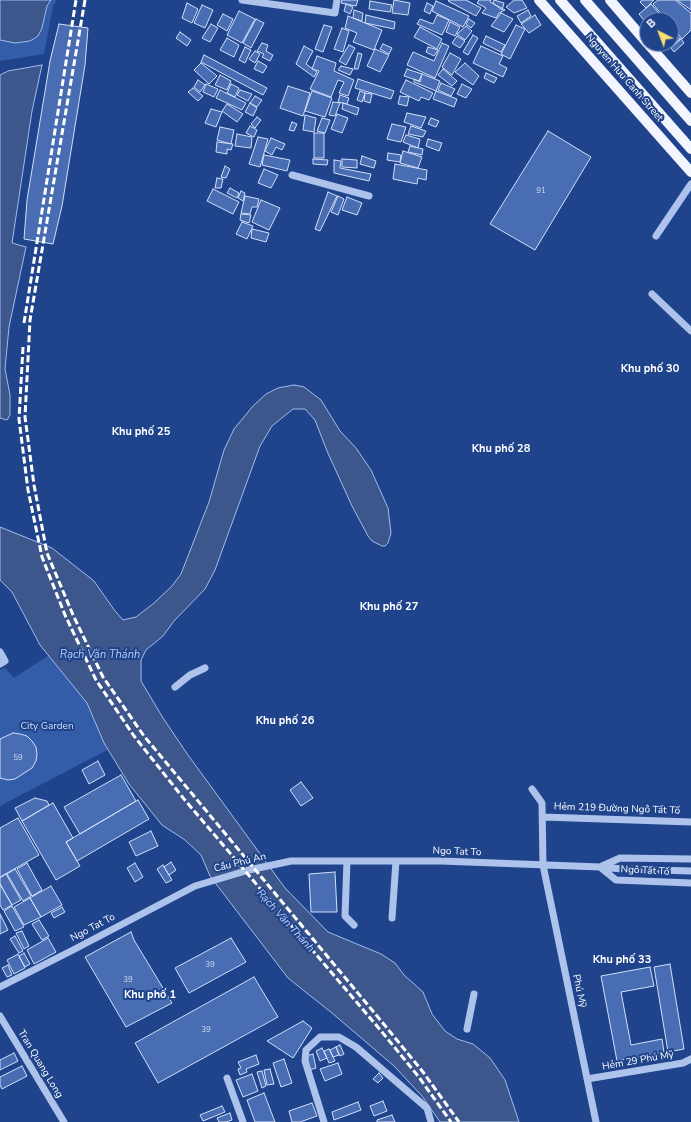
<!DOCTYPE html>
<html>
<head>
<meta charset="utf-8">
<style>
	body { margin:0 }
	#map { position:relative; width:691px; height:1122px; overflow:hidden; background:#20448c; font-family:"Nunito Sans",sans-serif }
	canvas { display:block }
	.north { position:absolute; left:639px; top:12px; width:40px; height:40px; box-sizing:border-box; background:#20448c; border:1px solid #798fba; border-radius:50%; rotate:318deg; font-size:11px; font-weight:700; line-height:16px; text-align:center; color:#fff }
	.north::after { content:''; display:block; margin:auto; width:14px; height:18px; background:#f9df6d; clip-path:polygon(50% 0,100% 100%,50% 72%,0 100%) }
</style>
</head>
<body>
<div id="map">
<canvas width="691" height="1122"></canvas>
<div class="north">B</div>
</div>
<script>
const ctx = document.querySelector('canvas').getContext('2d');
ctx.lineJoin = 'round';
function fill(path, color) { ctx.fillStyle = color; ctx.fill(path, 'evenodd'); }
const shape = rows => new Path2D(rows.map(r => 'M' + r).join(''));
function strokePath(path, color, width, dash) { ctx.strokeStyle = color; ctx.lineWidth = width; ctx.lineCap = dash ? 'butt' : 'round'; ctx.setLineDash(dash || []); ctx.stroke(path); }
function write(font, color, halo, rows, align = 'center') {
  ctx.font = font + ' "Nunito Sans",sans-serif'; ctx.lineWidth = 4; ctx.setLineDash([]); ctx.textBaseline = 'middle'; ctx.strokeStyle = halo; ctx.fillStyle = color; for (const [text, x, y, turn = 0] of rows) {
    ctx.save(); ctx.translate(x, y); ctx.rotate((+turn || 0) * Math.PI / 180); ctx.textAlign = isNaN(turn) ? turn : align; if (halo) ctx.strokeText(text, 0, 0); ctx.fillText(text, 0, 0); ctx.restore();
  }
}
fill(shape([
	[0,0,57,0,53,6,44,54,0,61],
	[61,647,111,748,0,806,0,670,5,668,14,678]
]), '#335ca9');
const water = shape([
	[0,0,51,0,47,6,42,28,38,36,30,41,15,43,0,40,0,0],
	[42,65,32,111,12,243,26,247,9,327,5,369,10,395,10,415,7,420,0,418,0,75,8,71,42,65],
	[294,385,304,387,321,400,340,431,356,448,371,470,388,508,391,533,388,543,385,546,382,546,372,541,368,536,352,506,327,451,315,420,305,409,293,409,272,426,260,446,215,570,205,589,174,621,163,636,146,650,141,660,141,681,163,718,188,755,285,888,328,932,381,954,395,963,404,975,423,992,432,1014,445,1031,457,1039,473,1044,490,1058,505,1080,519,1122,440,1122,422,1096,394,1066,332,1013,288,978,210,876,201,855,185,840,162,825,129,784,104,743,87,703,40,645,12,592,0,580,0,527,52,548,94,581,115,611,123,620,136,617,154,603,172,586,181,574,209,502,224,450,234,429,253,406,266,394,278,388,294,385]
]);
fill(water, '#3d568c');
strokePath(water, '#a0bced', 1);
const building = shape([
	[342,0,358,0,356,6,341,3,342,0],
	[394,0,410,3,408,15,392,13,394,0],
	[449,0,466,0,481,8,476,16,448,1,449,0],
	[479,0,491,0,490,2,505,10,499,13,496,18,482,13,486,8,477,3,479,0],
	[494,0,504,3,502,10,493,3,494,0],
	[514,0,522,0,527,8,514,13,506,7,514,0],
	[642,0,654,0,646,8,640,2,642,0],
	[658,0,675,0,691,13,691,30,682,39,671,25,671,20,666,20,653,4,658,0],
	[677,0,691,0,691,10,677,0],
	[370,1,392,5,390,12,369,9,370,1],
	[436,1,469,16,463,27,432,11,436,1],
	[187,3,198,9,192,23,182,18,187,3],
	[427,3,433,6,430,14,424,11,427,3],
	[346,4,353,7,350,14,344,11,346,4],
	[651,4,664,19,647,20,647,24,639,14,651,4],
	[202,5,213,10,205,28,194,23,202,5],
	[354,10,363,13,362,21,353,18,354,10],
	[528,10,531,16,521,23,517,16,528,10],
	[239,11,255,19,242,43,227,35,239,11],
	[501,13,513,19,504,32,491,26,501,13],
	[223,14,233,19,227,31,217,25,223,14],
	[366,15,395,22,394,29,365,23,366,15],
	[437,15,449,20,442,35,417,24,420,19,433,24,437,15],
	[535,15,541,25,529,33,521,24,535,15],
	[348,16,382,30,374,50,353,42,357,33,345,28,348,16],
	[256,19,264,23,251,48,243,43,256,19],
	[469,19,475,23,471,28,466,24,469,19],
	[450,22,460,27,455,36,446,32,450,22],
	[59,24,88,28,85,65,62,206,53,244,24,239,27,200,50,61,59,24],
	[211,24,218,28,210,42,202,38,211,24],
	[324,25,332,27,323,52,315,49,324,25],
	[516,25,525,29,510,59,501,54,516,25],
	[466,26,472,31,465,40,457,34,466,26],
	[420,27,442,39,437,49,414,37,420,27],
	[342,28,349,31,343,52,334,49,342,28],
	[671,28,680,39,669,48,666,44,671,44,671,28],
	[180,32,191,40,187,46,176,38,180,32],
	[473,35,478,38,468,55,463,52,473,35],
	[457,36,465,41,460,48,452,43,457,36],
	[486,36,505,45,501,52,483,43,486,36],
	[227,38,239,45,234,57,220,50,227,38],
	[681,39,684,43,674,52,671,48,681,39],
	[262,43,268,45,266,51,273,55,270,61,262,57,264,54,257,51,262,43],
	[442,43,449,46,435,78,407,65,413,52,434,61,442,43],
	[383,44,392,48,389,54,380,49,383,44],
	[349,45,355,48,346,65,339,61,349,45],
	[304,46,313,51,306,64,317,72,314,77,296,64,304,46],
	[481,46,503,56,499,64,507,68,503,77,473,63,481,46],
	[245,47,251,50,245,63,239,60,245,47],
	[428,47,438,50,434,56,426,52,428,47],
	[375,49,389,55,380,72,367,66,375,49],
	[255,51,260,54,255,63,249,59,255,51],
	[358,53,362,54,358,69,354,69,358,53],
	[450,53,461,59,452,75,442,67,450,53],
	[204,55,267,88,263,95,201,62,204,55],
	[317,56,336,63,334,71,354,80,348,96,339,93,344,82,338,80,331,97,310,89,319,71,312,69,317,56],
	[258,61,267,66,263,73,254,69,258,61],
	[201,63,217,76,209,84,194,70,201,63],
	[465,63,479,76,473,85,455,72,465,63],
	[341,66,353,69,350,75,338,70,341,66],
	[407,69,422,74,419,81,404,76,407,69],
	[443,69,457,81,452,86,438,75,443,69],
	[486,73,497,78,494,83,484,78,486,73],
	[422,74,440,81,436,91,414,82,414,79,420,82,422,74],
	[220,75,231,81,227,90,215,85,220,75],
	[358,79,394,91,391,99,355,88,358,79],
	[198,80,205,85,200,92,194,87,198,80],
	[406,80,433,93,429,100,421,97,419,101,400,92,406,80],
	[441,83,455,89,451,96,438,90,441,83],
	[206,84,218,89,214,97,203,92,206,84],
	[231,84,239,88,235,97,227,93,231,84],
	[462,84,472,89,466,98,457,94,462,84],
	[288,86,310,93,303,116,280,108,288,86],
	[193,88,203,96,198,101,188,92,193,88],
	[220,90,246,103,242,110,216,98,220,90],
	[240,90,252,94,248,101,237,95,240,90],
	[312,91,332,98,325,117,305,111,312,91],
	[360,91,365,93,362,102,357,100,360,91],
	[436,91,457,99,454,107,433,99,436,91],
	[365,93,372,94,370,103,364,101,365,93],
	[340,95,349,98,347,104,338,102,340,95],
	[255,96,262,100,257,107,250,103,255,96],
	[400,96,409,97,407,106,398,104,400,96],
	[333,102,340,103,335,116,329,115,333,102],
	[250,103,257,108,253,116,245,112,250,103],
	[343,103,359,108,357,115,342,109,343,103],
	[227,104,243,114,237,122,222,111,227,104],
	[211,109,222,112,216,127,205,123,211,109],
	[407,113,426,117,421,128,404,122,407,113],
	[337,114,348,118,342,133,331,129,337,114],
	[305,115,316,118,314,132,303,130,305,115],
	[257,117,261,120,255,128,251,124,257,117],
	[322,118,330,120,325,133,317,131,322,118],
	[431,118,439,121,436,127,428,124,431,118],
	[292,122,297,124,294,131,289,130,292,122],
	[392,124,406,127,401,142,387,139,392,124],
	[250,126,257,130,254,137,246,133,250,126],
	[411,126,426,131,423,137,408,134,411,126],
	[220,127,234,130,231,144,217,140,220,127],
	[548,131,591,157,535,250,490,224,548,131],
	[314,133,324,133,324,158,314,158,314,133],
	[237,134,252,137,251,148,235,146,237,134],
	[406,135,420,139,418,148,403,142,406,135],
	[258,137,268,139,260,167,249,164,258,137],
	[271,138,285,144,282,150,276,147,272,155,265,151,271,138],
	[428,139,442,143,439,151,426,146,428,139],
	[217,142,233,144,231,150,227,149,227,154,216,152,217,142],
	[410,146,423,149,422,155,408,152,410,146],
	[403,151,422,157,418,168,400,163,403,151],
	[388,153,401,155,400,162,387,160,388,153],
	[264,155,290,160,287,171,262,165,264,155],
	[362,156,376,161,374,168,360,164,362,156],
	[313,159,328,160,327,165,313,164,313,159],
	[342,159,357,160,357,168,342,167,342,159],
	[334,160,341,161,340,168,371,174,369,181,334,173,334,160],
	[395,164,427,170,426,180,418,178,417,184,393,179,395,164],
	[225,166,230,169,226,178,221,177,225,166],
	[264,169,278,175,271,188,258,183,264,169],
	[217,178,223,179,221,188,215,188,217,178],
	[230,188,239,193,237,198,227,193,230,188],
	[213,189,239,202,233,214,207,201,213,189],
	[241,191,245,193,243,201,238,198,241,191],
	[328,192,337,196,320,231,315,229,328,192],
	[245,196,259,199,257,207,252,207,250,214,241,213,245,196],
	[338,196,344,199,338,215,331,212,338,196],
	[347,197,362,203,357,215,342,210,347,197],
	[261,200,280,208,269,230,252,222,261,200],
	[241,214,251,215,249,223,240,220,241,214],
	[242,222,253,226,247,239,236,234,242,222],
	[252,229,269,233,266,242,251,238,252,229],
	[13,733,20,734,27,736,32,741,36,747,37,754,36,761,32,768,15,779,8,780,0,778,0,739,13,733],
	[98,761,105,775,89,784,82,770,98,761],
	[121,775,136,801,80,834,64,807,121,775],
	[301,782,313,798,301,806,290,790,301,782],
	[35,798,47,801,49,805,22,821,15,808,35,798],
	[138,800,149,819,77,861,66,842,138,800],
	[53,803,73,838,66,842,80,866,56,880,22,821,53,803],
	[18,818,39,855,0,877,0,828,18,818],
	[151,831,158,846,136,856,129,842,151,831],
	[171,862,176,870,169,875,164,867,171,862],
	[27,863,42,890,32,896,17,869,27,863],
	[135,863,143,877,135,882,127,868,135,863],
	[163,865,172,880,166,883,157,869,163,865],
	[15,869,31,896,23,901,7,874,15,869],
	[335,872,337,912,311,912,309,874,335,872],
	[6,874,21,900,12,905,0,884,0,878,6,874],
	[0,884,12,905,3,910,0,905,0,884],
	[51,886,62,905,41,917,30,898,51,886],
	[30,898,41,917,24,925,14,907,30,898],
	[12,906,24,927,15,931,4,911,12,906],
	[62,907,65,912,54,918,51,913,62,907],
	[0,914,8,930,0,934,0,914],
	[39,920,49,936,42,940,32,924,39,920],
	[22,931,29,946,24,949,16,933,22,931],
	[131,932,134,940,172,1003,126,1027,85,957,131,932],
	[15,936,23,951,19,953,10,939,15,936],
	[48,938,56,952,34,964,27,950,48,938],
	[231,938,246,962,189,993,175,968,231,938],
	[24,953,30,964,25,967,19,956,24,953],
	[18,954,25,968,14,974,7,960,18,954],
	[670,964,684,1049,668,1052,654,967,670,964],
	[8,965,12,975,7,977,2,968,8,965],
	[650,967,654,986,621,992,631,1045,662,1039,664,1052,617,1061,601,976,650,967],
	[254,977,278,1017,158,1083,135,1043,254,977],
	[303,1021,312,1028,293,1058,267,1041,303,1021],
	[340,1045,344,1054,340,1056,336,1047,340,1045],
	[336,1047,339,1055,333,1057,330,1050,336,1047],
	[322,1048,327,1058,320,1061,316,1051,322,1048],
	[329,1049,335,1061,329,1063,324,1051,329,1049],
	[14,1053,18,1061,0,1070,0,1060,14,1053],
	[313,1054,316,1068,309,1070,306,1056,313,1054],
	[256,1055,259,1064,246,1069,247,1072,240,1075,238,1069,241,1068,238,1062,256,1055],
	[284,1059,292,1083,281,1087,273,1063,284,1059],
	[338,1063,342,1074,325,1081,320,1069,338,1063],
	[22,1066,27,1076,2,1089,0,1085,0,1077,22,1066],
	[270,1069,274,1084,267,1085,264,1070,270,1069],
	[262,1071,266,1086,262,1088,257,1072,262,1071],
	[379,1073,383,1078,378,1083,373,1079,379,1073],
	[252,1074,258,1091,243,1097,236,1080,252,1074],
	[264,1093,275,1122,255,1122,247,1100,264,1093],
	[383,1101,387,1111,374,1116,370,1106,383,1101],
	[358,1102,361,1110,334,1120,332,1112,358,1102],
	[312,1103,317,1116,300,1122,292,1122,289,1111,312,1103],
	[222,1106,225,1112,203,1121,200,1115,222,1106],
	[230,1113,232,1120,226,1122,219,1122,217,1118,230,1113],
	[392,1115,395,1122,377,1122,377,1120,392,1115]
]);
fill(building, '#486db3');
strokePath(building, '#d2dff9', 1);
strokePath(shape([
	[242,0,335,13,337,0],
	[292,175,369,196],
	[656,236,691,184],
	[652,294,691,331],
	[0,652,5,661,0,664],
	[175,687,190,675,205,668],
	[532,789,542,803,543,865,596,1122],
	[543,817,691,822],
	[347,861,345,916,354,925],
	[600,867,616,880,691,883],
	[600,867,620,858,691,859],
	[392,918,396,861],
	[0,987,73,950,195,886,249,870,291,861,441,861,600,867,622,869,691,871],
	[0,1016,64,1122],
	[467,1029,474,994],
	[227,1078,243,1122],
	[587,1079,683,1063,691,1059],
	[324,1122,305,1061,306,1050,320,1037,339,1037,356,1047,427,1108,431,1122]
]), '#adc3ec', 7);
strokePath(shape([
	[539,0,691,172],
	[560,0,691,149],
	[585,0,691,121],
	[610,0,647,43],
	[648,44,691,93]
]), '#f2f5fe', 10);
strokePath(shape([
	[85,0,30,320,25,417,34,485,47,553,73,615,103,677,144,736,387,1028,423,1072,459,1122],
	[24,323,76,0],
	[23,347,19,419,28,490,42,557,65,615,96,680,134,736,184,799,382,1032,418,1076,451,1122]
]), '#fff', 3, [7, 3]);
write('8px', '#d1daec', null, [
	["91",541,191],
	["59",18,758],
	["39",210,965],
	["39",128,980],
	["39",206,1030]
]);
write('10px', '#fff', '#20448c', [
	["Nguyen Huu Canh Street",624,78,49],
	["Hẻm 219 Đường Ngô Tất Tố",617,809,2],
	["Ngo Tat To",457,852,2],
	["Cầu Phú An",240,863,-14],
	["Ngô Tất Tố",645,871,3],
	["Ngo Tat To",93,928,-28],
	["Phú Mỹ",579,991,78],
	["Hẻm 29 Phú Mỹ",638,1061,-10],
	["Tran Quang Long",40,1064,59]
]);
write('10px', '#d2dff9', '#20448c', [
	["City Garden",47,727]
]);
write('bold 11px', '#fff', '#20448c', [
	["Khu phố 30",650,369],
	["Khu phố 25",141,432],
	["Khu phố 28",501,449],
	["Khu phố 27",389,607],
	["Khu phố 26",285,721],
	["Khu phố 33",622,960],
	["Khu phố 1",150,995]
]);
write('italic 11px', '#b9cdf3', '#20448c', [
	["Rạch Văn Thánh",100,655],
	["Rạch Văn Thánh",285,921,48]
]);
</script>
</body>
</html>
